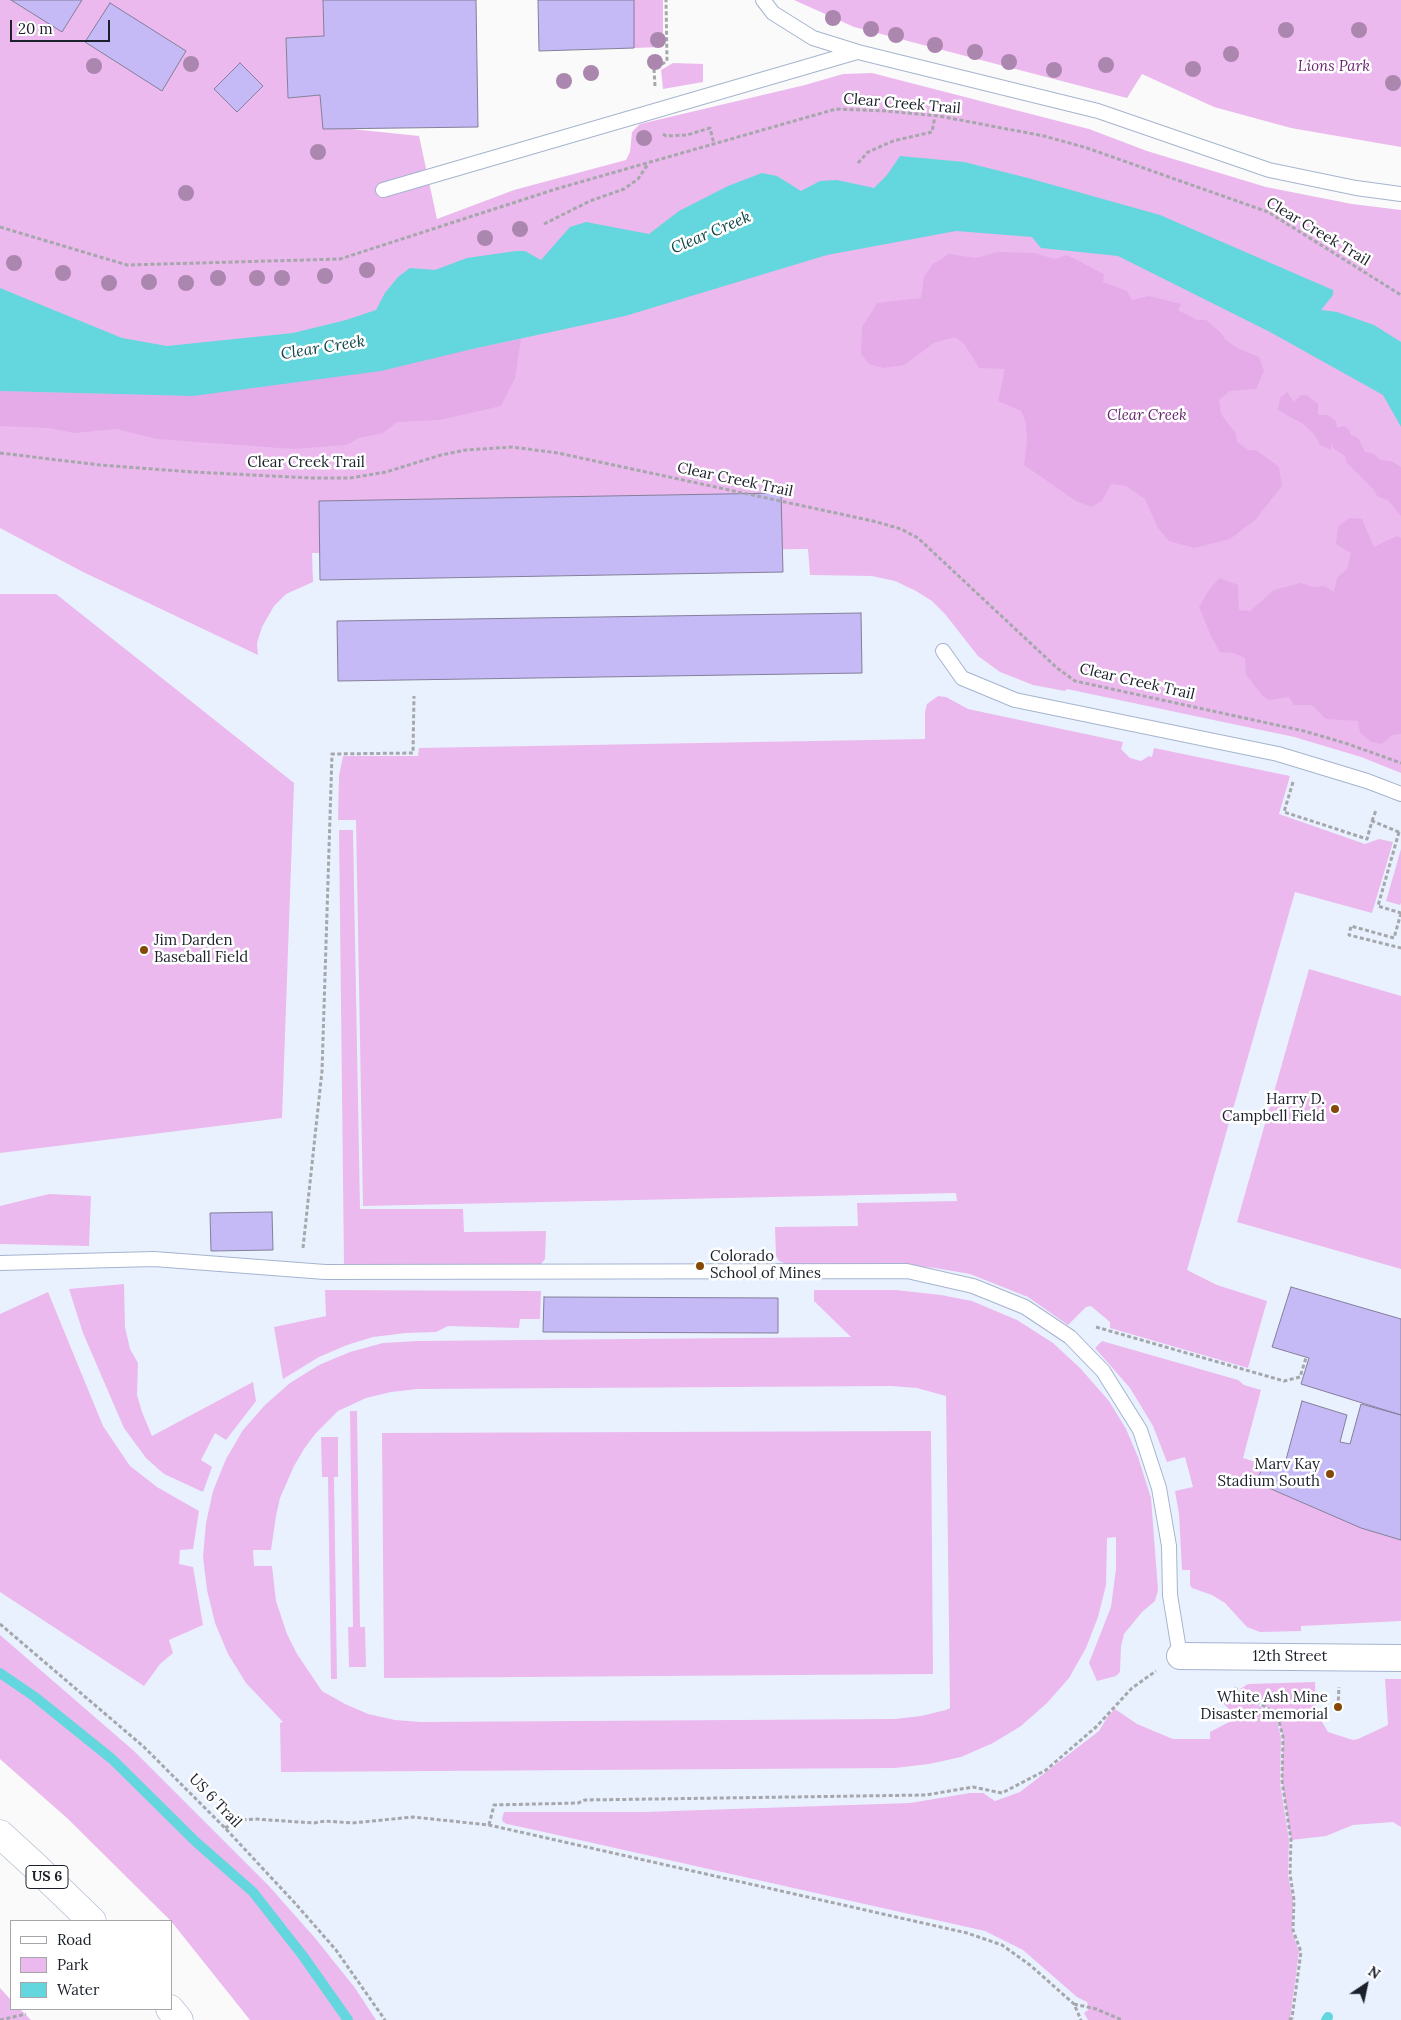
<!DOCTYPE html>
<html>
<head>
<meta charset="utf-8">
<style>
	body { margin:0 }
	#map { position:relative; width:1401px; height:2020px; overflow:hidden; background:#fafafa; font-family:Lora,serif }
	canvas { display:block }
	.legend { position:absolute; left:10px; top:1920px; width:162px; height:90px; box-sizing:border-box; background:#fff; border:1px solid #a4a6aa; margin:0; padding:6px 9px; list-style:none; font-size:15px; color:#1b202a }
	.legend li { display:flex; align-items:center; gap:10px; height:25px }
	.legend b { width:25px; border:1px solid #a4a6aa }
	.north { position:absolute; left:1341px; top:1960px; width:50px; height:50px; -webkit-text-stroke:4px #fff; paint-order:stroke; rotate:34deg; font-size:14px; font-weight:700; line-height:20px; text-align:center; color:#1b202a }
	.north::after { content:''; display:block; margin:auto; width:18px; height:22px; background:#1b202a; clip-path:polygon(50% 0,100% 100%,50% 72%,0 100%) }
	.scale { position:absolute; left:10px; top:20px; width:100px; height:22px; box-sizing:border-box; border:2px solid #1b202a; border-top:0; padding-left:6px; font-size:15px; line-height:18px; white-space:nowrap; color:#1b202a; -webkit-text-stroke:4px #fff; paint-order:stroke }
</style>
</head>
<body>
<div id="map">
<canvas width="1401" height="2020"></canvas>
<ul class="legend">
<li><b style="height:6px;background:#fff"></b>Road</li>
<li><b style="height:14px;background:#ebb9ee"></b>Park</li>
<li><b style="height:14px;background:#63d7dd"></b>Water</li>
</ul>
<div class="north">N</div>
<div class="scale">20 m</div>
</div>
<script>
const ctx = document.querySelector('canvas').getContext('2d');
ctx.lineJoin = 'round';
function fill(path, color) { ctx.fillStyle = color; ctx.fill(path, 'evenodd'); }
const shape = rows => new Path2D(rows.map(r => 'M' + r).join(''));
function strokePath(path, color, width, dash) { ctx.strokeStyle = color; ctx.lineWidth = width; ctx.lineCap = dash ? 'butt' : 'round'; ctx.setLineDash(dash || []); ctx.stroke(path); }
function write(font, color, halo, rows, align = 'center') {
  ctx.font = font + ' Lora,serif'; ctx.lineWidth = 5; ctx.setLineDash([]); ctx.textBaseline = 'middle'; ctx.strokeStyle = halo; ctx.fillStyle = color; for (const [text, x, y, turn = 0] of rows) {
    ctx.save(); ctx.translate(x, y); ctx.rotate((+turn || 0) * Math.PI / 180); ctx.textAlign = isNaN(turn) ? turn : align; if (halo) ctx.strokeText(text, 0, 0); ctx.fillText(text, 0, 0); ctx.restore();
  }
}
fill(shape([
	[0,462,871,532,1066,688,1294,737,1361,757,1401,773,1401,2020,250,2020,171,1921,67,1818,0,1759]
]), '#e9f1ff');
fill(shape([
	[0,0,323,0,324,36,286,38,288,98,320,95,323,126,419,136,437,219,514,190,626,160,630,152,632,132,640,124,805,85,843,74,872,73,1089,129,1147,151,1266,187,1352,204,1401,210,1401,773,1361,757,1294,737,1067,689,1065,691,1033,685,1013,677,1000,672,978,656,945,614,932,601,916,591,895,581,872,576,810,575,808,549,312,553,313,582,286,594,274,606,262,627,257,643,258,655,83,572,0,528],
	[634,0,663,0,663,47,634,48],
	[794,0,1401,0,1401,147,1291,128,1214,107,1142,74,1127,98,854,27],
	[673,63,703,64,703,82,663,89,661,70],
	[0,594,56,594,294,783,282,1118,0,1153],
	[938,696,946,697,968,709,1123,742,1121,749,1130,758,1141,761,1149,756,1152,757,1154,748,1290,776,1279,814,1365,844,1379,839,1393,842,1372,913,1295,892,1187,1270,1217,1285,1267,1301,1248,1368,1110,1328,1110,1322,1091,1306,1086,1307,1068,1325,1028,1297,970,1274,935,1268,904,1265,789,1265,779,1261,776,1256,775,1227,858,1226,857,1203,957,1201,956,1193,363,1206,356,820,338,820,339,776,343,756,418,756,419,748,925,739,925,712,927,704],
	[339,830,353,830,360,1209,463,1209,464,1232,546,1231,545,1259,541,1264,344,1266],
	[1401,849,1401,903,1400,905,1386,901],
	[1309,969,1401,996,1401,1269,1237,1222],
	[49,1194,91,1196,89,1246,0,1244,0,1206],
	[124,1284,125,1327,130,1349,138,1363,137,1395,142,1412,152,1436,253,1382,256,1401,226,1440,215,1433,201,1460,212,1467,203,1492,164,1474,146,1458,124,1428,83,1333,69,1289],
	[325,1290,541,1291,540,1319,520,1319,519,1328,448,1326,436,1332,406,1333,373,1337,347,1345,319,1357,283,1379,274,1327,326,1316],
	[814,1290,896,1290,941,1295,972,1301,1017,1320,1053,1343,1080,1368,1109,1401,1126,1429,1138,1457,1151,1498,1158,1590,1155,1601,1142,1612,1124,1634,1121,1646,1120,1672,1116,1676,1097,1681,1089,1663,1111,1607,1116,1569,1116,1537,1107,1538,1106,1585,1098,1617,1086,1648,1069,1678,1047,1703,1021,1726,993,1743,961,1757,929,1764,895,1768,281,1772,280,1723,283,1722,246,1683,228,1654,215,1623,207,1590,203,1557,206,1523,213,1491,226,1459,243,1430,265,1405,290,1383,319,1365,350,1352,383,1343,417,1341,851,1337,814,1301],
	[891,1386,917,1388,946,1396,950,1708,946,1710,921,1716,895,1719,421,1722,395,1720,368,1714,345,1704,322,1691,297,1654,287,1634,276,1601,272,1566,254,1566,253,1550,271,1550,276,1516,280,1498,294,1466,304,1449,315,1434,338,1411,366,1398,391,1392,417,1389],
	[48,1292,103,1426,130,1466,157,1487,199,1511,193,1549,180,1550,179,1564,193,1567,203,1625,169,1640,173,1653,160,1664,144,1686,0,1592,0,1314],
	[1102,1341,1238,1380,1244,1385,1261,1390,1243,1458,1265,1465,1255,1482,1361,1528,1401,1540,1401,1621,1301,1626,1301,1631,1260,1632,1247,1627,1225,1603,1212,1595,1192,1588,1190,1585,1190,1570,1182,1570,1179,1514,1175,1491,1193,1487,1185,1457,1167,1462,1153,1426,1130,1388,1095,1348],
	[350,1411,357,1411,360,1627,365,1627,366,1667,349,1667,348,1627,353,1627],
	[931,1431,933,1674,384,1678,382,1433],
	[321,1437,338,1437,338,1477,334,1477,337,1679,331,1679,328,1477,322,1477],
	[0,1635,134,1751,268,1885,315,1938,355,1988,376,2020,250,2020,171,1921,67,1818,0,1759],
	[1385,1679,1401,1679,1401,1827,1393,1822,1353,1825,1326,1836,1291,1840,1282,1781,1283,1737,1277,1714,1240,1689,1248,1684,1315,1682,1316,1712,1328,1732,1353,1740,1358,1739,1388,1725],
	[1237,1691,1276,1717,1281,1738,1280,1783,1289,1840,1288,1875,1293,1901,1292,1931,1299,1952,1290,2020,1088,2020,1084,2013,1089,2009,1087,2002,1077,1997,1023,1950,985,1931,535,1830,507,1824,503,1822,502,1819,504,1812,644,1812,910,1803,970,1793,983,1793,995,1801,1020,1792,1073,1751,1099,1731,1108,1716,1115,1709,1137,1724,1173,1739,1210,1739,1210,1732,1231,1721,1236,1716,1223,1703],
	[0,1988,11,2000,11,2009,20,2009,31,2020,0,2020]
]), '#ebb9ee');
fill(shape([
	[997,252,1035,253,1054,259,1067,255,1104,274,1103,282,1127,291,1132,300,1149,296,1181,304,1178,310,1197,320,1206,320,1220,332,1226,340,1237,348,1259,357,1264,371,1256,389,1230,391,1219,400,1221,414,1236,434,1237,442,1248,450,1256,450,1279,467,1282,486,1255,520,1230,539,1194,548,1169,541,1158,528,1145,499,1126,486,1111,484,1102,501,1091,507,1076,501,1024,465,1027,440,1026,423,1021,411,998,401,1005,369,979,368,965,345,955,337,934,343,904,365,883,368,869,364,861,354,862,327,877,303,921,298,924,277,933,264,949,254,976,258],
	[521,339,515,378,501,406,440,420,397,422,383,433,359,438,346,445,293,449,157,439,116,429,74,433,49,428,0,426,0,391,193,396,468,350],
	[1287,392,1294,402,1300,395,1307,395,1318,404,1318,415,1328,415,1336,421,1337,428,1344,426,1349,430,1351,435,1358,438,1365,452,1374,454,1380,460,1391,461,1401,467,1401,516,1388,500,1378,497,1373,489,1346,462,1345,456,1333,448,1332,442,1331,450,1320,445,1315,435,1303,424,1278,410,1280,398],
	[1349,518,1362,519,1374,547,1397,536,1401,538,1401,734,1392,735,1382,744,1371,742,1360,733,1358,721,1326,719,1312,705,1294,705,1289,697,1269,700,1263,696,1253,684,1246,674,1245,658,1233,653,1220,652,1211,636,1199,607,1209,590,1219,578,1238,585,1239,610,1250,611,1274,590,1300,583,1313,587,1325,586,1334,592,1337,578,1347,569,1351,553,1336,544,1338,527]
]), '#e5abe9');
fill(shape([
	[900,156,964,162,1028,178,1160,215,1333,290,1333,295,1321,310,1337,312,1374,325,1401,342,1401,427,1383,395,1270,332,1118,256,1041,248,1032,237,956,231,827,255,625,316,468,350,381,371,193,396,0,391,0,288,122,338,167,346,293,333,346,320,376,310,385,293,398,277,410,268,435,270,467,258,516,251,525,251,541,260,570,227,586,222,649,234,679,211,728,186,762,173,777,176,801,191,820,181,837,180,874,188,887,175]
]), '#63d7dd');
strokePath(shape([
	[0,1673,35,1697,112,1759,196,1842,253,1892,303,1956,348,2020],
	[1326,2020,1328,2017]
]), '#63d7dd', 10);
const building = shape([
	[11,0,82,0,62,32,11,0],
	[323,0,476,0,478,127,323,129,320,95,288,98,286,38,324,36,323,0],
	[538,0,634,0,634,48,539,51,538,0],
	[110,3,186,51,162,91,85,42,110,3],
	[240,63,263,86,237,112,214,89,240,63],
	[781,493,783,572,320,580,319,501,781,493],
	[861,613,862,673,338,681,337,621,861,613],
	[272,1212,273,1250,211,1251,210,1213,272,1212],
	[1291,1287,1401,1319,1401,1415,1301,1384,1309,1358,1272,1347,1291,1287],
	[544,1297,778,1298,778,1333,543,1332,544,1297],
	[1302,1401,1347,1415,1340,1442,1350,1444,1361,1404,1401,1415,1401,1540,1361,1528,1255,1482,1268,1459,1284,1467,1302,1401]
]);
fill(building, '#c5baf6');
strokePath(building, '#847f9a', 1);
const lane = shape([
	[763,0,773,13,813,38,858,52,1098,111,1269,170,1356,188,1401,194],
	[383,190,857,52],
	[943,651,962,678,1015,700,1278,754,1367,781,1401,794],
	[0,1263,154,1259,325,1272,907,1271,973,1286,1025,1307,1070,1337,1103,1371,1140,1430,1159,1488,1169,1546,1170,1595,1180,1656]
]);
const street = shape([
	[1180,1656,1401,1658]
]);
const highway = shape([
	[0,1834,37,1868,92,1921],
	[170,2009,179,2020]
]);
strokePath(lane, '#a5b4ce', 16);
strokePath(street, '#a5b4ce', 28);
strokePath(highway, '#a5b4ce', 29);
strokePath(shape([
	[655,86,654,69,667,61,666,0],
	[663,134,666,136,687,135,710,128,714,144],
	[858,163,868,152,893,141,932,132,935,116],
	[544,224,590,201,624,189,638,179,648,164],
	[0,227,127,265,340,259,556,189,836,109,886,111,939,116,1044,136,1087,148,1268,212,1401,295],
	[0,453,100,465,193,472,311,478,350,478,386,472,441,455,466,450,512,447,558,453,873,521,901,529,918,538,1057,668,1075,681,1304,731,1345,743,1401,763],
	[1293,782,1284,812,1367,839,1372,821,1401,833],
	[1372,821,1376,810],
	[1399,832,1378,906,1401,913],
	[1401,913,1394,938,1351,926,1349,935,1401,948],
	[303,1248,322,1071,332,754,413,753,414,696],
	[1096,1327,1284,1381,1300,1377,1306,1358],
	[0,1624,144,1747,225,1828,294,1902,336,1950,385,2020],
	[1234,1688,1277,1714,1283,1737,1282,1781,1291,1840,1290,1874,1294,1900,1293,1930,1301,1952,1292,2018,1289,2020],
	[1338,1707,1339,1687],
	[489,1825,494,1805,578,1803,585,1800,926,1795,973,1787,1002,1793,1046,1770,1096,1727,1132,1688,1156,1671],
	[225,1828,240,1820,255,1819,314,1823,325,1821,352,1823,413,1817,489,1825,967,1933,1002,1945,1030,1965,1074,2004,1081,2020],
	[1074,2004,1096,2009,1122,2020],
	[0,2020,26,2014]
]), '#a5a7ab', 3, [4, 2.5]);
strokePath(lane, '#fff', 14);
strokePath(street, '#fff', 26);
strokePath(highway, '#fff', 28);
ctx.fillStyle = '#ab86ae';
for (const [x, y] of [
	[833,18],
	[871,29],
	[1286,30],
	[1359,30],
	[896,35],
	[658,40],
	[935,45],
	[975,52],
	[1231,54],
	[655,62],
	[1009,62],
	[191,64],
	[1106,65],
	[94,66],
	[1193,69],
	[1054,70],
	[591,73],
	[564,81],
	[1393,83],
	[644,138],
	[318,152],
	[186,193],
	[520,229],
	[485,238],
	[14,263],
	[367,270],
	[63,273],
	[325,276],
	[218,278],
	[257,278],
	[282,278],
	[149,282],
	[109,283],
	[186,283]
]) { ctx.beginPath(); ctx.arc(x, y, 8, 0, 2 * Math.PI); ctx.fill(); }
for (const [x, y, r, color] of [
	[144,950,5,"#854807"],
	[1335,1109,5,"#854807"],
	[700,1266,5,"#854807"],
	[1330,1474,5,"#854807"],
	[1338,1707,5,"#854807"]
]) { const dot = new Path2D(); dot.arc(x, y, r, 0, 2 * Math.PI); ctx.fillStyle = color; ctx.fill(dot); strokePath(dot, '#fff', 2); }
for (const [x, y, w] of [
	[47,1877,42]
]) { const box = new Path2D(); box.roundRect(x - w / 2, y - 11.5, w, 23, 4); ctx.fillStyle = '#fff'; ctx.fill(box); strokePath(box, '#1b202a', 1); }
write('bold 14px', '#1b202a', null, [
	["US 6",47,1877]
]);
write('italic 15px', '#6a2770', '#fff', [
	["Lions Park",1334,67],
	["Clear Creek",1147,416]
]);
write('15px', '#1b202a', '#fff', [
	["Clear Creek Trail",902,104,5],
	["Clear Creek Trail",1318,232,31],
	["Clear Creek Trail",306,463],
	["Clear Creek Trail",735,480,12],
	["Clear Creek Trail",1137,682,13],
	["12th Street",1290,1657],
	["US 6 Trail",215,1801,46]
]);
write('15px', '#1b202a', '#fff', [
	["Jim Darden",154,941,"left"],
	["Baseball Field",154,958,"left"],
	["Harry D.",1325,1100],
	["Campbell Field",1325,1117],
	["Colorado",710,1257,"left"],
	["School of Mines",710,1274,"left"],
	["Marv Kay",1320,1465],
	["Stadium South",1320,1482],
	["White Ash Mine",1328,1698],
	["Disaster memorial",1328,1715]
], 'right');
write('italic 16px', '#114749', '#fff', [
	["Clear Creek",711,233,-23],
	["Clear Creek",323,348,-9]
]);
</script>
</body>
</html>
